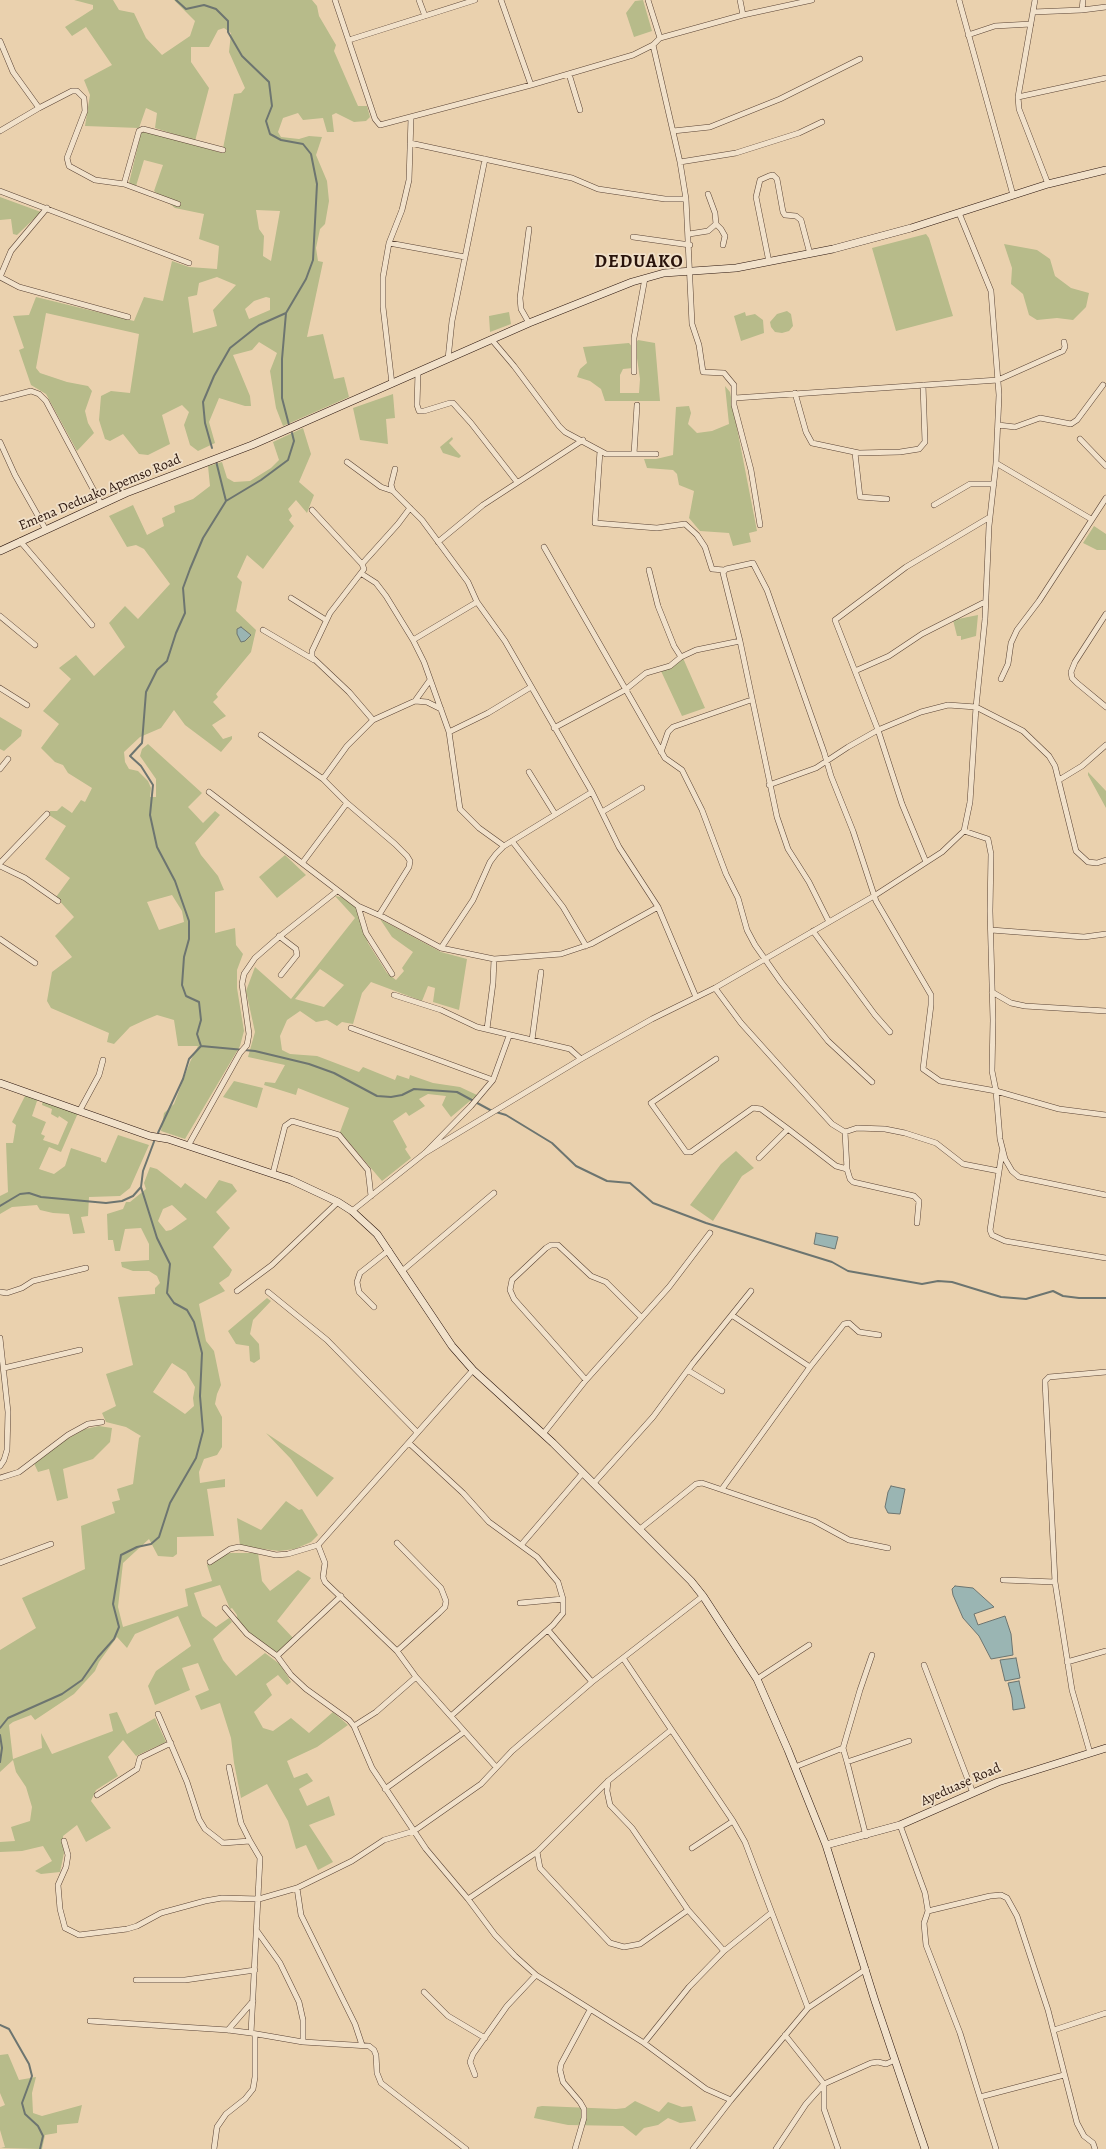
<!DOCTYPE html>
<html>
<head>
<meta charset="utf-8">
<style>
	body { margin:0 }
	canvas { display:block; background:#ead1ae }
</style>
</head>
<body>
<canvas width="1106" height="2149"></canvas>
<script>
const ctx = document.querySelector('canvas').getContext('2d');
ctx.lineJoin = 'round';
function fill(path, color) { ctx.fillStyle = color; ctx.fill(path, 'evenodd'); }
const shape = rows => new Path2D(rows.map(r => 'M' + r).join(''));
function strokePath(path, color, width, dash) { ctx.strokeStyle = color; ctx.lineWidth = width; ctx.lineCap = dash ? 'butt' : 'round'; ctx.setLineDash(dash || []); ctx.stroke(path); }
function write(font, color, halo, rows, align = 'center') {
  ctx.font = font + ' Alegreya,serif'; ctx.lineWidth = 3.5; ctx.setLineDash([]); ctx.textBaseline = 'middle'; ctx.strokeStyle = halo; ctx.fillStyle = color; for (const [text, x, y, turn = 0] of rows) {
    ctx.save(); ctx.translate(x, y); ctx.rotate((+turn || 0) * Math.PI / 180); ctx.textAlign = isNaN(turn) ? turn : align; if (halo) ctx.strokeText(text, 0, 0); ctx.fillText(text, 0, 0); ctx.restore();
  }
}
fill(shape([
	[74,0,113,0,119,10,134,13,146,38,162,55,190,36,195,21,174,0,312,0,317,6,319,16,336,45,334,51,354,97,358,106,367,106,370,117,366,121,354,122,336,113,332,115,334,132,327,132,323,118,303,120,298,113,283,118,278,132,281,137,299,139,309,136,322,137,316,155,327,181,329,201,325,224,320,229,316,248,318,261,323,262,307,337,323,334,334,379,344,377,349,397,283,426,276,408,270,371,277,353,259,342,252,350,233,355,250,396,251,406,245,406,219,398,209,422,215,443,198,451,190,445,184,425,189,412,182,405,162,415,170,444,148,455,139,454,123,434,110,441,105,439,99,420,101,396,111,391,130,393,139,334,46,313,36,368,40,373,67,382,88,386,92,391,85,411,88,423,94,433,77,451,46,394,31,385,19,350,24,348,13,316,29,315,36,297,134,321,144,297,163,301,172,261,189,267,217,269,219,246,199,239,204,214,175,208,154,191,163,165,144,160,136,186,129,183,141,133,144,130,222,153,234,94,241,93,245,88,229,52,231,33,224,28,218,30,209,47,191,47,191,62,209,88,195,141,155,128,157,113,146,108,139,128,85,126,90,95,84,80,112,65,86,27,72,36,65,27,93,9,93,5],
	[256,210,280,211,271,261,263,256,264,236,259,229],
	[217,277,236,285,213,310,217,326,193,333,188,297,197,295,199,283],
	[266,297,270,298,270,310,249,319,245,309,254,301],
	[643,0,652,31,634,37,626,13,635,1],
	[0,197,41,212,17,235,13,234,11,219,0,220],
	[926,234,929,238,953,316,896,331,872,248],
	[1004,244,1037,250,1050,259,1055,276,1071,288,1089,293,1086,307,1073,320,1057,318,1037,320,1029,315,1023,294,1011,284,1012,268],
	[787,311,791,314,793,326,789,331,782,333,775,332,771,327,770,322,777,314],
	[509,312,511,324,490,332,489,316],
	[745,312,746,316,755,314,763,320,764,333,741,341,734,316],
	[638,340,655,343,660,401,605,401,601,389,590,381,577,377,580,369,587,363,583,347,629,343,633,348,633,368,623,369,620,375,620,393,639,393,640,379,635,344],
	[725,386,730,392,757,531,749,533,751,542,733,546,729,533,700,531,689,518,694,491,679,485,677,474,673,470,647,468,644,459,656,459,673,455,676,407,689,406,691,413,688,424,697,433,712,431,729,424],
	[393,394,395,418,386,419,388,444,360,440,353,408],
	[303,428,311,454,299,482,314,495,307,513,296,500,288,509,292,516,289,520,294,526,263,569,247,555,237,577,242,582,236,611,256,630,251,652,216,694,218,697,213,702,226,716,212,725,223,739,232,736,232,739,221,752,185,725,174,710,161,728,140,737,124,752,125,762,129,769,138,771,148,781,151,788,150,797,156,797,156,779,140,756,142,749,148,744,202,793,188,807,203,823,215,811,220,815,195,843,201,855,218,876,224,890,215,892,215,933,235,928,236,945,243,954,237,970,237,988,244,1031,240,1046,185,1139,161,1131,164,1113,174,1104,190,1062,198,1046,178,1046,174,1020,157,1015,145,1020,130,1027,114,1044,107,1042,109,1033,51,1008,47,1001,52,972,72,957,55,936,74,917,56,897,70,878,45,859,66,826,49,815,50,811,57,811,62,806,72,813,81,800,85,802,92,788,68,773,63,765,55,762,41,748,59,724,43,711,71,679,59,668,76,655,94,676,125,647,109,623,125,606,138,619,170,584,144,549,136,545,127,547,109,516,133,505,147,535,164,526,162,518,175,512,174,506,193,499,210,486,208,466,222,462,227,478,234,482,250,481,271,468,279,460,273,442],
	[172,895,182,911,184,922,159,930,147,902],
	[452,437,453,439,449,443,461,456,459,458,443,453,440,447],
	[1094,526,1106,534,1106,550,1097,550,1083,543],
	[978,615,976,636,961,640,961,636,957,636,953,620],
	[683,658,705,708,682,716,661,671,671,667],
	[0,717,22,730,21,736,4,751,0,749],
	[1088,772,1106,791,1106,808,1088,775],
	[285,855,306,875,277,898,259,877],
	[335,896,341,897,357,908,368,943,387,973,396,980,404,971,402,968,413,952,392,937,380,919,441,952,467,959,459,1010,433,1002,435,988,428,986,422,1001,371,982,362,993,353,1024,342,1022,337,1026,327,1020,316,1022,300,1011,287,1020,280,1036,282,1050,290,1054,317,1056,359,1072,363,1067,395,1080,397,1075,409,1079,410,1075,433,1083,460,1087,477,1095,451,1117,442,1105,446,1096,428,1094,419,1099,425,1106,409,1116,406,1112,393,1121,407,1147,405,1149,411,1158,382,1181,340,1132,349,1108,298,1088,296,1095,264,1085,265,1082,275,1083,285,1065,248,1057,255,1032,246,991,255,967,291,999,355,918],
	[320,969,344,985,324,1007,295,999],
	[234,1081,263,1088,257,1108,223,1097],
	[26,1094,38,1098,32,1116,46,1122,41,1134,45,1136,43,1140,58,1145,68,1122,59,1116,58,1118,51,1114,52,1109,42,1105,43,1100,78,1113,61,1152,49,1147,39,1169,54,1174,65,1166,71,1148,101,1158,101,1161,106,1163,118,1135,149,1145,130,1188,120,1196,89,1197,88,1216,81,1217,85,1233,73,1234,69,1214,53,1213,40,1210,37,1205,12,1207,0,1214,0,1196,8,1192,6,1143,13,1143,16,1125,12,1122],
	[736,1151,754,1168,742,1176,713,1221,690,1205,721,1164],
	[150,1167,157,1169,181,1188,185,1183,206,1199,219,1180,232,1184,237,1191,216,1212,230,1228,213,1247,232,1270,229,1276,219,1283,225,1291,199,1304,206,1341,214,1351,221,1385,217,1394,215,1404,222,1417,222,1447,217,1455,204,1459,199,1472,200,1483,225,1479,225,1487,207,1489,214,1536,177,1537,177,1554,173,1557,158,1556,149,1539,123,1563,118,1607,123,1627,188,1606,185,1589,212,1581,207,1565,211,1560,230,1553,258,1553,262,1581,270,1591,298,1570,311,1578,277,1621,294,1639,278,1653,238,1628,237,1615,232,1608,230,1609,220,1585,194,1593,202,1616,216,1627,229,1618,232,1622,213,1639,223,1660,236,1676,265,1653,281,1665,291,1682,287,1685,278,1675,266,1684,272,1695,254,1712,263,1728,273,1731,291,1718,309,1733,333,1712,348,1725,317,1747,287,1761,294,1778,307,1773,313,1781,299,1789,307,1806,329,1796,335,1815,309,1825,333,1862,318,1870,306,1845,296,1849,288,1821,267,1784,241,1798,234,1763,231,1738,220,1703,201,1710,195,1696,209,1690,198,1663,182,1668,190,1690,155,1705,148,1686,156,1671,191,1646,178,1616,135,1634,127,1648,117,1637,99,1662,95,1671,74,1694,35,1720,31,1715,13,1722,9,1725,13,1759,42,1748,41,1733,52,1754,113,1731,109,1714,117,1712,127,1734,155,1718,166,1742,136,1756,123,1740,108,1757,118,1776,96,1790,91,1801,111,1828,86,1842,77,1825,63,1836,64,1853,60,1872,41,1874,35,1871,52,1861,43,1846,22,1851,0,1852,0,1842,15,1841,11,1827,30,1821,32,1807,26,1787,16,1772,13,1760,0,1772,0,1650,36,1628,22,1598,85,1569,81,1526,115,1513,112,1502,120,1500,117,1489,133,1484,139,1438,141,1436,126,1427,106,1422,102,1413,116,1406,106,1374,133,1365,118,1297,155,1294,155,1288,160,1283,157,1276,149,1271,133,1271,122,1267,121,1262,149,1260,149,1244,141,1228,125,1229,120,1251,115,1251,113,1240,108,1240,107,1214,123,1209,126,1202,130,1202,146,1189,144,1183],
	[172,1205,187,1219,171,1230,166,1231,158,1221,163,1209],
	[172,1363,186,1372,195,1387,193,1398,194,1406,185,1414,153,1392],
	[267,1298,271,1301,253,1320,250,1334,259,1344,260,1359,254,1363,250,1361,249,1346,236,1344,228,1331],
	[99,1426,112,1428,110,1442,93,1459,63,1469,68,1498,57,1501,49,1469,38,1472,32,1459,85,1429],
	[266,1433,334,1478,317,1497,291,1459],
	[286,1501,299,1510,302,1509,318,1535,311,1542,295,1549,279,1551,240,1546,237,1518,261,1530],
	[8,2054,19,2080,36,2077,32,2093,33,2113,42,2116,82,2105,78,2123,57,2125,57,2133,45,2135,42,2149,1,2148,5,2147,0,2130,0,2107,5,2105,0,2093,0,2055],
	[635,2101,659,2112,668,2102,682,2107,692,2106,696,2121,680,2123,668,2118,658,2125,644,2128,636,2136,623,2126,568,2125,534,2118,537,2107,542,2106,616,2109,625,2108]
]), '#b7bb8a');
const water = shape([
	[241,627,251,635,245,641,241,642,237,634,237,629,241,627],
	[816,1233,838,1237,835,1249,814,1244,816,1233],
	[891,1486,905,1489,900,1514,888,1513,885,1507,888,1492,891,1486],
	[955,1586,973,1588,994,1607,974,1614,978,1625,1005,1616,1011,1634,1013,1655,991,1659,979,1636,963,1618,953,1595,952,1589,955,1586],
	[1016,1658,1020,1678,1005,1681,1000,1660,1016,1658],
	[1019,1681,1025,1708,1013,1710,1012,1698,1008,1683,1019,1681]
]);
fill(water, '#9ab5b3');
strokePath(water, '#6d7570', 1);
strokePath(shape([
	[176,0,186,9,204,5,216,9,228,21,228,32,242,56,269,82,272,106,266,121,270,134,281,140,303,144,311,154,317,184,313,260,306,279,286,313,259,325,230,348,214,376,203,402,205,423,212,448],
	[286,313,282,359,282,398,289,425],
	[226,501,261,480,288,460,294,441,292,433],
	[201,1046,255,1051,309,1064,334,1073,377,1096,391,1097,402,1095,414,1089,457,1092,492,1111],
	[496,1112,506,1115,552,1143,576,1166,607,1181,630,1183,653,1203,706,1223,832,1262,848,1271,922,1284,938,1281,952,1282,1001,1297,1026,1299,1053,1291,1063,1296,1079,1298,1106,1298],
	[157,1135,183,1079,189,1059,201,1046,197,1034,201,1020,199,1002,186,996,182,985,184,957,189,939,189,921,175,881,157,847,150,815,153,785,141,766,130,756,142,743,146,692,157,670,167,661,176,633,185,613,183,588,190,569,203,538,226,501,216,461],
	[0,1206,20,1194,29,1193,41,1197,106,1203,122,1201,133,1196,141,1187],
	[0,1728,8,1718,62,1694,82,1680,98,1657,114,1639,119,1627,113,1604,121,1555,137,1547,151,1544,159,1537,170,1503,196,1458,203,1431,200,1396,202,1353,194,1322,187,1310,174,1303,167,1293,170,1264,157,1238,141,1187,143,1171,155,1139],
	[0,1735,2,1748,0,1762],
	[0,2025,9,2029,29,2064,32,2076,22,2103,25,2114,38,2126,43,2136,40,2149]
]), '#6d7570', 2);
const street = shape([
	[335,0,375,119,380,125,531,85,633,55,653,45,660,38,743,15],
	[419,0,425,16],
	[501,0,531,85],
	[648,0,660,38],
	[740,0,743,15,812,0],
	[959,0,1013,195],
	[1035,0,1018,97,1019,109,1048,184],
	[1082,10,1083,0],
	[1033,12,1082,10,1106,7],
	[968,35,995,26,1031,24],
	[349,40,475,0],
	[0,41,13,72,39,108],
	[653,45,680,162,686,199,692,324,699,345,703,372,724,373,734,385,734,405,751,470,760,525],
	[569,74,580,110],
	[1018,97,1106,78],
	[0,131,39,108,72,91,77,91,84,98,85,111,67,158,69,166,95,180,124,184,178,204],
	[673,131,710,127,780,99,860,59],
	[410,143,572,178,598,189,665,199,686,199],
	[680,162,736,153,799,133,822,122],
	[124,184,139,131,143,129,223,150],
	[0,191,189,263],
	[47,208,11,251,0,277,19,287,128,317],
	[716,224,721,229,725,236,723,245],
	[689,234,708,231,716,224,715,213,708,194],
	[633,237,690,245],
	[389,243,465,257],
	[769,262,756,197,760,180,769,176,773,175,777,179,783,212,785,215,796,216,801,220,810,254],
	[529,323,521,309,520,298,529,229],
	[492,340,514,366,559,426,565,432,606,454,656,454],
	[448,359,452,321,485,159],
	[418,372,417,405,419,411,424,411,450,403,453,403,471,423,517,482],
	[634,372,634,338,645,278],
	[392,384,383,307,383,277,389,243,402,210,409,180,411,118],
	[795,393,806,432,812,443,859,453,900,452,919,449,925,442,923,385],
	[735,398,998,380,1063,351,1065,347,1064,342],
	[0,399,31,391,39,394,46,401,101,504],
	[998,425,1015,427,1040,418,1071,424,1077,420,1103,385],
	[1080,439,1106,466],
	[0,442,15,475,46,530],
	[600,451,595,523,657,528,685,524,697,535,705,547,712,569,724,570],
	[855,453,860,497,887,499],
	[634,454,637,405],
	[347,462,381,487,393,491],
	[996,463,1091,519],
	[395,469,391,485,393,491,422,520,468,582,477,602,505,641,592,792,619,847,658,907,696,997],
	[934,505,970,484,994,484],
	[312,510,362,564,364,569,330,613,312,651,312,657,349,692,373,720],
	[20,541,92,625],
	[438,542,483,505,583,440],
	[544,547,665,758,682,770,702,810,726,874,738,898,747,930,755,945,781,982,828,1041,872,1082],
	[362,564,398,524,410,508],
	[649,570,658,606,674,646,681,657],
	[362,574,376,583,386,596,413,640,424,662,449,732,460,809,479,828,504,846],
	[291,598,326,620],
	[1106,614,1075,662,1071,672,1072,678,1077,683,1106,707],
	[0,616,35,645],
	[263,630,314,660],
	[413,640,477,602],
	[855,671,889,656,922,634,985,602],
	[1001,679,1008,664,1011,643,1017,630,1039,601,1106,498],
	[0,688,27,705],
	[415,701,430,680],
	[554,728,625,690,646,673,670,666,681,657,696,650,740,641],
	[449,732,488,713,531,687],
	[261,735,323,779,347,803,303,862],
	[661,752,668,732,673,727,751,700],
	[0,769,8,759],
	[529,772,555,814],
	[323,779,347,746,373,720,415,701,427,702,441,709],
	[1059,780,1082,766,1106,745],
	[769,785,816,768,848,747,878,730,921,712,948,705,976,707,1023,731,1049,756,1055,766,1076,851,1088,862,1097,863,1106,860],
	[209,792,358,906,383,917,441,948,494,959,561,954,591,944,658,907],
	[347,803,395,844,407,856,410,861,409,867,379,915],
	[602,812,642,788],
	[964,831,988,839,991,854,990,911,993,1020,992,1071,996,1091,1000,1139,1005,1159,1012,1171,1019,1177,1106,1195],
	[512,841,563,907,586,946],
	[926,862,902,804,878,730,835,620,906,567,990,517],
	[0,863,47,814],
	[0,866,25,878,58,901],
	[358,906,366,933,392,974],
	[829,922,809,882,788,849,777,817,740,641,723,573,726,569,753,563,767,590,824,752,831,776,853,831,876,901,931,995,931,1005,923,1069,940,1081,996,1091,1059,1109,1106,1115],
	[991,930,1084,937,1106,934],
	[813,931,875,1015,890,1032],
	[279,936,296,949,297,955,281,975],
	[0,939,35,963],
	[441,948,473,900,490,862,496,854,504,846,592,792],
	[715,988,741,1023,812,1102,832,1124,845,1132,847,1169,850,1179,853,1182,914,1196,919,1201,917,1223],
	[992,992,1011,1003,1025,1006,1106,1011],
	[394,995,441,1010,477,1027,570,1049,581,1059],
	[351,1028,493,1080],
	[487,1029,493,983,494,959],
	[532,1040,541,972],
	[716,1059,651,1103,686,1152,691,1152,753,1108,761,1109,788,1129],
	[80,1110,99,1075,103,1060],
	[845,1132,857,1128,885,1129,905,1133,936,1143,963,1164,999,1171],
	[188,1146,240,1053,247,1045,249,1034,242,984,244,974,255,958,279,937,337,891],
	[1002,1152,990,1230,992,1235,1005,1241,1106,1258],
	[425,1153,581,1059,652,1019,715,988,874,896,942,852,964,831,970,802,976,707,985,619,989,526,996,463,999,395,991,291,959,213],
	[759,1158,788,1129,836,1166,847,1169],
	[273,1173,285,1126,292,1121,339,1135,368,1170,371,1196],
	[352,1211,425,1153,471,1106,493,1080,509,1036],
	[402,1271,494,1193],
	[237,1291,272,1265,338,1202],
	[0,1292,7,1293,22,1288,33,1281,86,1268],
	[268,1292,327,1340,417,1432],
	[374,1307,359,1292,357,1282,360,1273,389,1250],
	[733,1316,810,1367],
	[0,1338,8,1412,7,1450,4,1460,0,1466],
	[4,1368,80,1350],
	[689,1371,722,1391],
	[586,1380,514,1299,510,1290,512,1280,546,1248,551,1245,558,1245,591,1276,606,1282,641,1317],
	[543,1434,586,1380,669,1287,710,1233],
	[409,1443,463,1493,489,1522,537,1557,558,1582,563,1599,563,1613,553,1625,451,1716],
	[0,1478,19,1472,68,1435,88,1424,102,1422],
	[593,1484,653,1417,693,1363,751,1291],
	[722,1489,810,1367,844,1324,849,1323,859,1332,879,1335],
	[640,1529,696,1484,702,1483,814,1521,849,1540,888,1548],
	[522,1544,582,1474],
	[318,1545,473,1370],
	[210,1562,230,1549,239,1547,276,1555,288,1554,318,1545,325,1563,323,1577,325,1582,397,1651,416,1677,496,1767],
	[0,1563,51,1544],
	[1003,1580,1055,1582],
	[520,1603,563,1599],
	[225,1608,247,1634,277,1656,291,1675,306,1689,349,1720,354,1726,372,1768,426,1849,468,1899,495,1935,515,1956,536,1975,644,2043,706,2089,731,2100],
	[548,1630,592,1682],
	[397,1651,439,1613,445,1607,446,1601,441,1588,397,1543],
	[277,1656,341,1596],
	[623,1658,733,1821,745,1842,808,2008],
	[1067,1662,1106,1651],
	[924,1665,973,1793],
	[757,1679,809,1645],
	[354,1726,376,1712,416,1677],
	[843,1748,847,1762,909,1741],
	[1090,1753,1072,1690,1055,1582,1045,1381,1049,1377,1106,1372],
	[847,1762,866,1836],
	[229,1767,241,1823,250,1841],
	[795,1767,843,1748,860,1690,872,1655],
	[608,1781,607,1791,610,1805,632,1828,688,1910,724,1951],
	[385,1789,464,1732],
	[97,1795,137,1769,140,1758,171,1743],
	[900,1825,925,1893,928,1911,924,1923,926,1945,960,2033,996,2149],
	[64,1841,68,1855,66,1867,58,1885,60,1909,65,1928,79,1935,127,1929,137,1926,161,1913,205,1901,222,1898,259,1899,297,1888,352,1861,384,1840,414,1831,481,1784,512,1751,592,1682,703,1596],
	[692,1848,733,1821],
	[537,1852,540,1868,610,1943,624,1947,640,1944,688,1910],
	[297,1888,301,1915,355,2024,362,2045],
	[468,1899,537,1852,608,1781,671,1730],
	[928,1911,990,1896,1001,1895,1007,1898,1017,1916,1048,2010,1077,2123,1084,2136,1093,2143,1095,2149],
	[257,1931,280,1963,299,2002,303,2020,303,2042],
	[136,1980,185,1980,255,1970],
	[424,1992,448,2016,485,2038],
	[90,2021,228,2030,251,2033,260,1858,250,1841,223,1843,205,1829,199,1819,187,1782,158,1714],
	[228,2030,253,2001],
	[1054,2030,1106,2013],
	[251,2033,303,2042,369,2046,374,2050,376,2055,377,2073,381,2083,466,2149],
	[785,2035,824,2084,824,2109,838,2149],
	[644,2043,689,1987,724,1951,771,1913],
	[475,2075,470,2062,473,2054,507,2006,536,1975],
	[980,2097,1064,2075],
	[214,2149,217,2127,226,2114,245,2099,253,2089,255,2077,255,2034],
	[575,2149,584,2118,584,2109,580,2102,563,2082,560,2070,561,2064,590,2010],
	[693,2149,731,2100,808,2008,866,1969],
	[776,2149,806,2104,824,2084,871,2063,878,2062,886,2064,895,2060]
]);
const secondary = shape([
	[0,551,126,493,252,445,529,323,632,282,664,273,736,268,833,249,911,228,1048,184,1106,170],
	[0,1083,150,1136,168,1139,291,1180,338,1202,352,1211,377,1234,452,1346,473,1370,553,1443,691,1581,703,1596,757,1679,788,1750,826,1845,875,2001,925,2149],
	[826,1845,900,1825,998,1782,1106,1748]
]);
strokePath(street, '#5a4334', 6);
strokePath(secondary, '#2a140c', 8);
strokePath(street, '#f1e1ca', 5);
strokePath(secondary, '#f1e1ca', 7);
write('14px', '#2a140c', '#f1e1ca', [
	["Emena Deduako Apemso Road",100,493,-23],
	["Ayeduase Road",961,1785,-24]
]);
ctx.letterSpacing = '1px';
write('bold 18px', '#2a140c', '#f1e1ca', [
	["DEDUAKO",639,263]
]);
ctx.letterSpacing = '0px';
</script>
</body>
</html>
